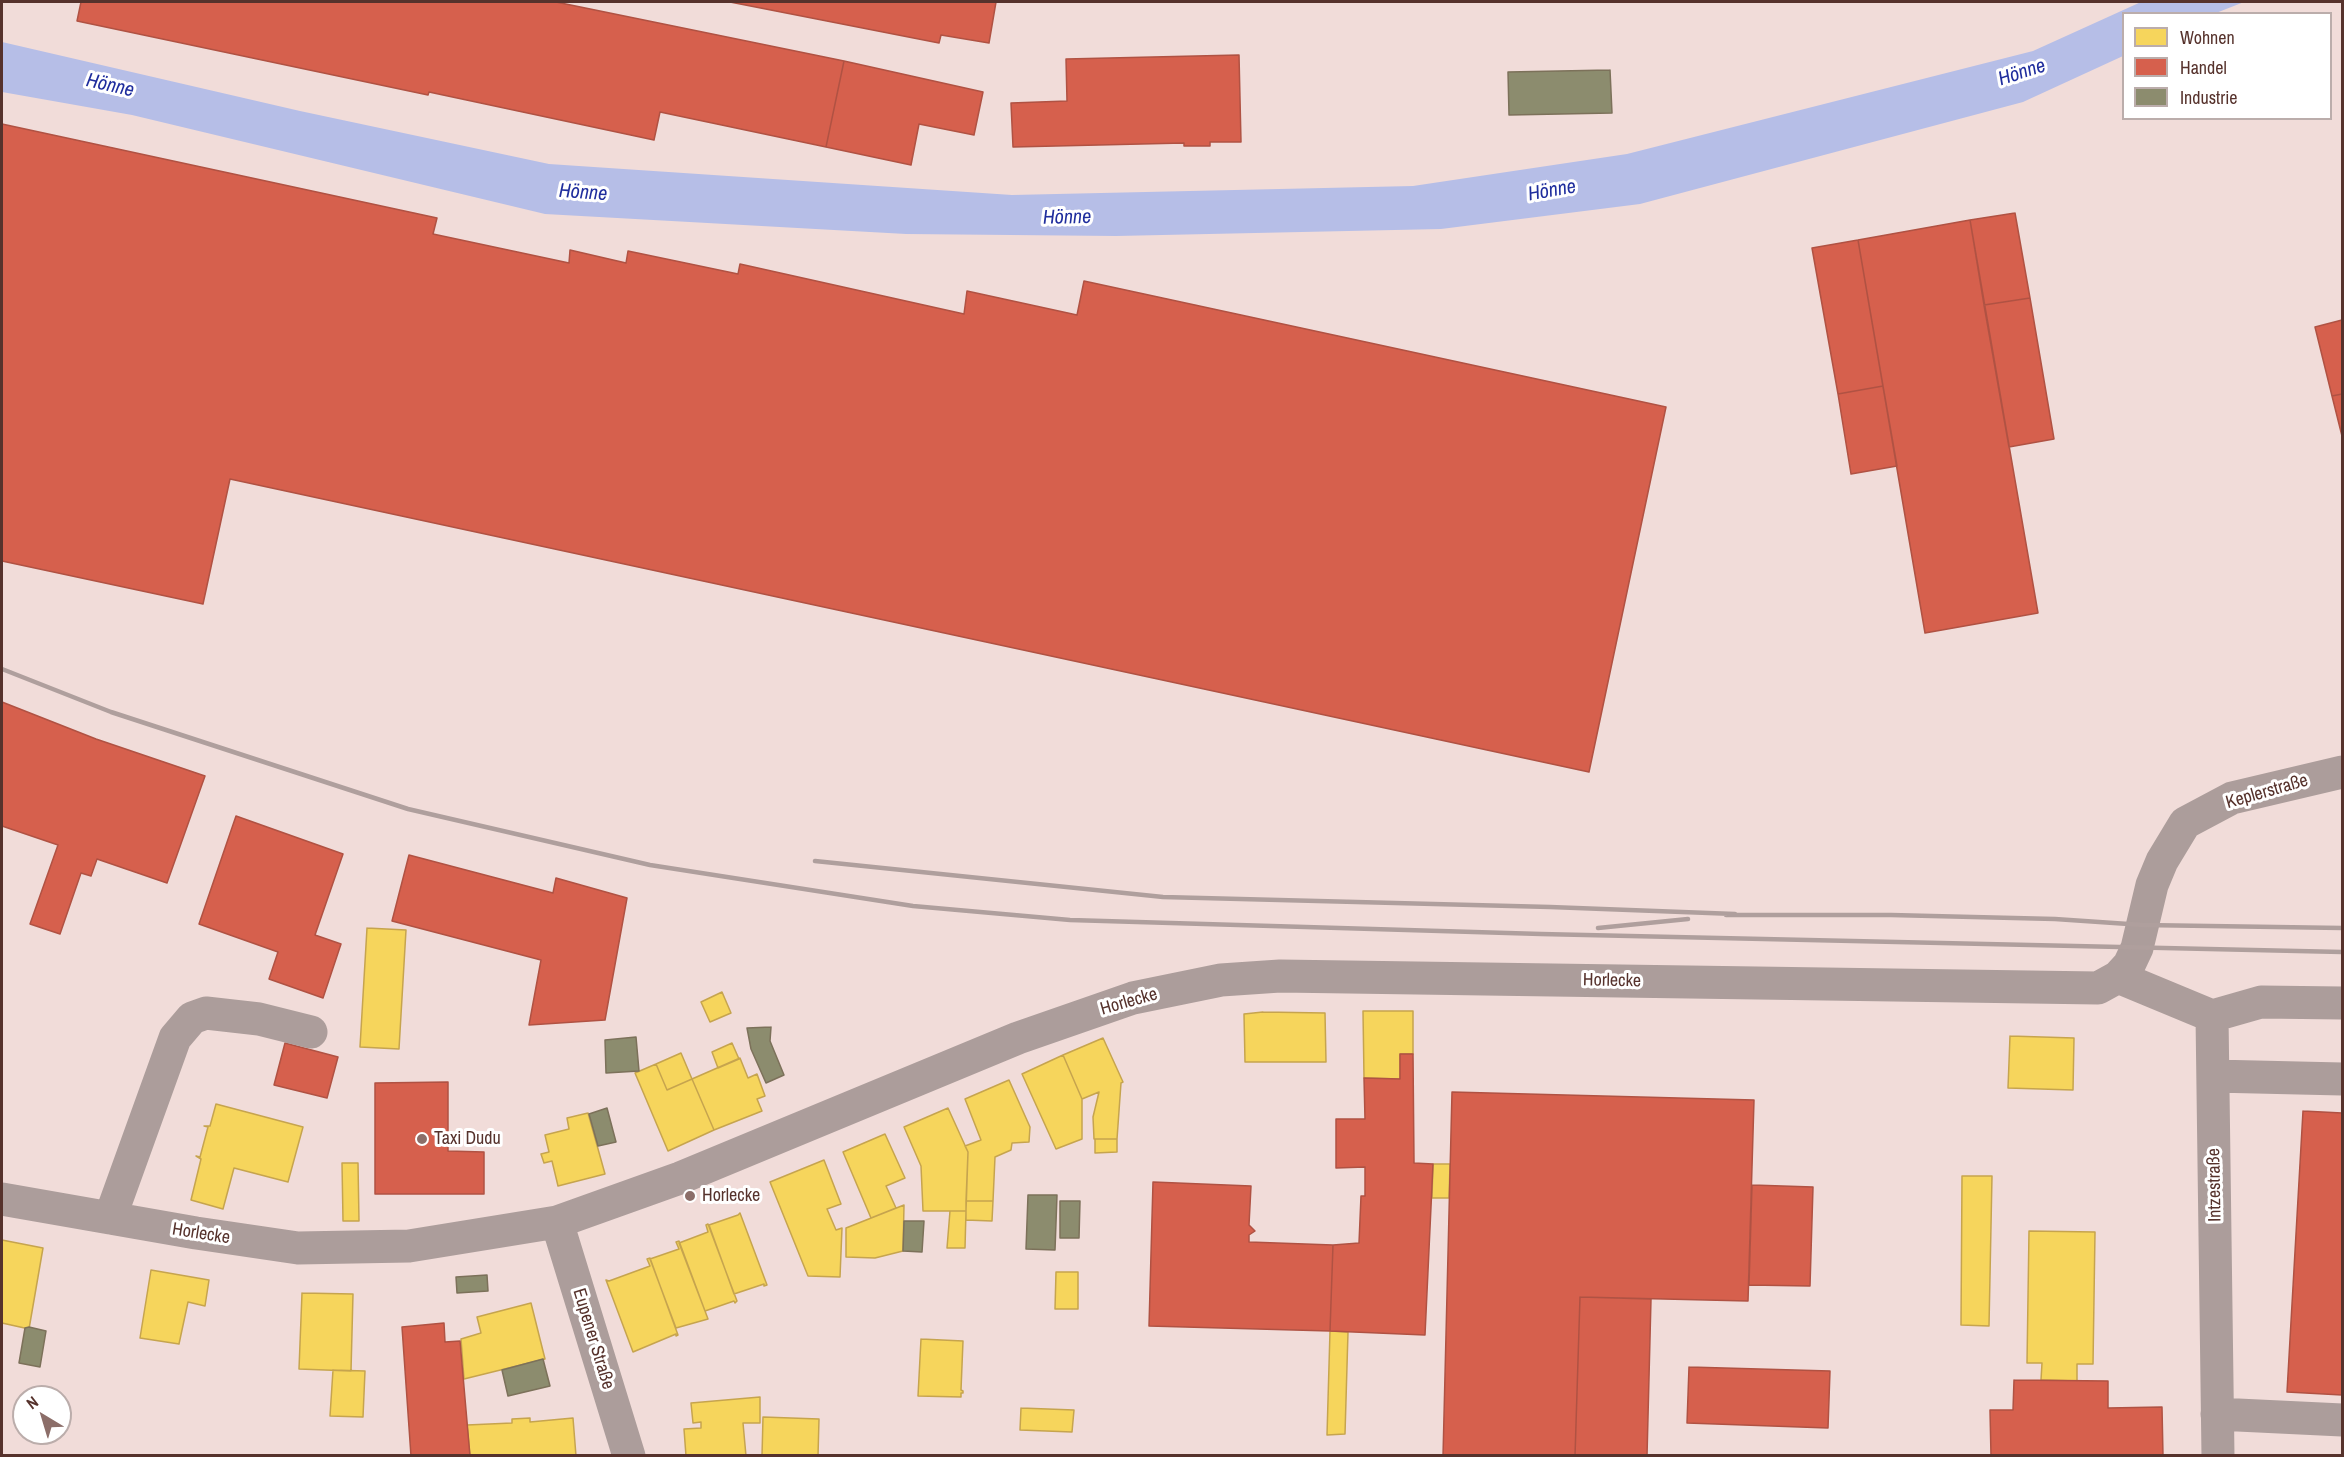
<!DOCTYPE html>
<html>
<head>
<meta charset="utf-8">
<style>
	body { margin:0 }
	#map { position:relative; width:2344px; height:1457px; overflow:hidden; background:#f1dcd9; font-family:"Archivo Narrow",sans-serif }
	canvas { display:block }
	.frame { position:absolute; inset:0; border:3px solid #56322c; pointer-events:none }
	.legend { position:absolute; left:2122px; top:12px; width:210px; height:108px; box-sizing:border-box; background:#fff; border:2px solid #bbadab; margin:0; padding:8px 10px; list-style:none; font-size:18px; color:#56322c }
	.legend li { display:flex; align-items:center; gap:12px; height:30px }
	.legend b { width:30px; border:2px solid #bbadab }
	.north { position:absolute; left:12px; top:1385px; width:60px; height:60px; box-sizing:border-box; background:#fff; border:2px solid #bbadab; border-radius:50%; rotate:322deg; font-size:16px; font-weight:700; line-height:24px; text-align:center; color:#56322c }
	.north::after { content:''; display:block; margin:auto; width:21px; height:27px; background:#8c6e69; clip-path:polygon(50% 0,100% 100%,50% 72%,0 100%) }
</style>
</head>
<body>
<div id="map">
<canvas width="2344" height="1457"></canvas>
<div class="frame"></div>
<ul class="legend">
<li><b style="height:16px;background:#f6d55c"></b>Wohnen</li>
<li><b style="height:16px;background:#d6604d"></b>Handel</li>
<li><b style="height:16px;background:#8c8c6e"></b>Industrie</li>
</ul>
<div class="north">N</div>
</div>
<script>
const ctx = document.querySelector('canvas').getContext('2d');
ctx.lineJoin = 'round';
function fill(path, color) { ctx.fillStyle = color; ctx.fill(path, 'evenodd'); }
const shape = rows => new Path2D(rows.map(r => 'M' + r).join(''));
function strokePath(path, color, width, dash) { ctx.strokeStyle = color; ctx.lineWidth = width; ctx.lineCap = dash ? 'butt' : 'round'; ctx.setLineDash(dash || []); ctx.stroke(path); }
function write(font, color, halo, rows, align = 'center') {
  ctx.font = font + ' "Archivo Narrow",sans-serif'; ctx.lineWidth = 6; ctx.setLineDash([]); ctx.textBaseline = 'middle'; ctx.strokeStyle = halo; ctx.fillStyle = color; for (const [text, x, y, turn = 0] of rows) {
    ctx.save(); ctx.translate(x, y); ctx.rotate((+turn || 0) * Math.PI / 180); ctx.textAlign = isNaN(turn) ? turn : align; if (halo) ctx.strokeText(text, 0, 0); ctx.fillText(text, 0, 0); ctx.restore();
  }
}
fill(shape([
	[2141,2,2244,2,2216,13,2124,14,2123,56,2023,102,1640,204,1441,229,1116,236,906,234,545,214,132,115,2,92,2,42,300,111,549,164,1012,195,1413,186,1627,154,2033,51]
]), '#b6bee7');
const homes = shape([
	[367,928,406,930,399,1049,360,1047,367,928],
	[722,992,731,1013,710,1022,701,1002,722,992],
	[1363,1011,1413,1011,1413,1054,1400,1054,1400,1079,1364,1078,1363,1011],
	[1263,1012,1325,1013,1326,1062,1245,1062,1244,1014,1263,1012],
	[2010,1036,2074,1038,2073,1090,2008,1088,2010,1036],
	[1103,1038,1123,1082,1121,1083,1117,1139,1094,1139,1093,1117,1099,1092,1082,1099,1063,1055,1103,1038],
	[732,1043,739,1059,718,1068,712,1052,732,1043],
	[681,1053,692,1079,667,1090,656,1064,681,1053],
	[1063,1055,1082,1099,1082,1139,1056,1149,1022,1074,1063,1055],
	[740,1058,748,1078,757,1074,765,1096,757,1099,762,1111,714,1130,692,1079,740,1058],
	[656,1064,667,1090,692,1079,714,1130,668,1151,635,1073,656,1064],
	[1009,1080,1030,1127,1029,1142,1012,1143,1011,1150,995,1157,993,1201,966,1201,968,1152,965,1146,981,1140,965,1099,1009,1080],
	[216,1104,303,1127,288,1182,234,1168,223,1209,191,1200,201,1159,196,1156,200,1157,208,1127,204,1126,210,1126,216,1104],
	[948,1108,968,1152,966,1211,923,1211,921,1166,904,1127,948,1108],
	[588,1113,605,1174,558,1186,552,1161,544,1163,541,1154,549,1152,545,1135,569,1129,567,1118,588,1113],
	[885,1134,905,1178,886,1186,896,1208,871,1218,843,1152,885,1134],
	[1095,1139,1117,1139,1117,1152,1095,1153,1095,1139],
	[824,1160,841,1204,827,1209,836,1230,842,1228,840,1277,808,1276,770,1182,824,1160],
	[342,1163,358,1163,359,1221,343,1221,342,1163],
	[1433,1164,1450,1164,1449,1198,1432,1198,1433,1164],
	[1962,1176,1992,1176,1989,1326,1961,1325,1962,1176],
	[966,1201,993,1201,992,1221,966,1220,966,1201],
	[904,1205,903,1251,875,1258,846,1257,846,1228,904,1205],
	[950,1211,966,1211,965,1248,947,1248,950,1211],
	[740,1213,767,1285,764,1286,764,1284,734,1294,709,1225,738,1215,740,1213],
	[708,1224,737,1301,735,1303,734,1301,705,1311,679,1243,708,1232,706,1225,708,1224],
	[2029,1231,2095,1232,2093,1364,2077,1364,2077,1381,2041,1380,2042,1363,2027,1363,2029,1231],
	[2,1240,43,1248,29,1329,2,1323,2,1240],
	[679,1241,708,1319,676,1328,650,1259,679,1249,676,1242,679,1241],
	[650,1258,678,1335,676,1336,676,1334,633,1352,606,1280,609,1281,650,1266,647,1259,650,1258],
	[151,1270,209,1280,205,1306,188,1302,179,1344,140,1338,151,1270],
	[1056,1272,1078,1272,1078,1309,1055,1309,1056,1272],
	[302,1293,353,1294,351,1371,299,1369,302,1293],
	[531,1303,545,1359,464,1379,461,1339,481,1333,477,1317,531,1303],
	[1330,1331,1348,1332,1345,1434,1327,1435,1330,1331],
	[921,1339,963,1341,961,1390,963,1391,963,1393,961,1393,961,1397,918,1396,921,1339],
	[333,1370,365,1371,363,1417,330,1416,333,1370],
	[760,1397,760,1423,743,1423,746,1456,686,1456,684,1429,701,1428,701,1422,693,1423,691,1403,760,1397],
	[1021,1408,1074,1410,1072,1432,1020,1430,1021,1408],
	[763,1417,819,1419,818,1456,762,1456,763,1417],
	[530,1418,530,1422,573,1418,576,1456,470,1456,467,1425,512,1423,512,1419,530,1418]
]);
fill(homes, '#f6d55c');
strokePath(homes, '#c6a44e', 1.5);
const shops = shape([
	[81,2,556,2,844,61,826,147,660,112,654,140,429,92,428,95,77,21,81,2],
	[730,2,996,2,989,43,941,35,939,43,730,2],
	[1239,55,1241,142,1210,142,1210,146,1184,146,1184,143,1013,147,1011,103,1067,101,1066,59,1239,55],
	[844,61,983,92,974,135,919,124,911,165,826,147,844,61],
	[2,124,437,218,433,234,569,263,570,250,626,263,628,251,738,274,740,264,964,314,967,291,1077,315,1084,281,1666,407,1589,772,230,479,203,604,2,561,2,124],
	[2015,213,2030,298,1984,305,1970,220,2015,213],
	[1970,220,2038,613,1925,633,1858,240,1970,220],
	[1858,240,1883,386,1838,394,1812,248,1858,240],
	[2030,298,2054,439,2009,447,1984,305,2030,298],
	[2342,320,2342,394,2332,396,2315,327,2342,320],
	[1883,386,1897,466,1851,474,1838,394,1883,386],
	[2342,394,2342,436,2332,396,2342,394],
	[2,702,96,739,205,776,167,883,97,859,91,876,81,873,60,934,30,924,58,845,2,826,2,702],
	[236,816,343,854,315,935,341,944,323,998,269,979,278,952,199,924,236,816],
	[409,855,553,893,556,878,627,898,605,1020,529,1025,541,960,392,921,409,855],
	[285,1043,338,1057,327,1098,274,1085,285,1043],
	[1400,1054,1413,1054,1414,1163,1433,1164,1425,1335,1330,1331,1333,1245,1359,1243,1361,1196,1365,1196,1365,1167,1336,1168,1336,1119,1365,1119,1364,1078,1400,1079,1400,1054],
	[448,1082,448,1151,484,1152,484,1194,375,1194,375,1083,448,1082],
	[1452,1092,1754,1100,1748,1301,1580,1297,1575,1456,1443,1456,1452,1092],
	[2303,1111,2342,1113,2342,1395,2287,1392,2303,1111],
	[1153,1182,1251,1186,1249,1225,1255,1231,1249,1235,1249,1242,1333,1245,1330,1331,1149,1326,1153,1182],
	[1752,1185,1813,1187,1810,1286,1749,1285,1752,1185],
	[1580,1297,1651,1299,1647,1456,1575,1456,1580,1297],
	[444,1323,445,1342,460,1341,470,1456,411,1456,402,1327,444,1323],
	[1689,1367,1830,1371,1828,1428,1687,1423,1689,1367],
	[2014,1380,2108,1381,2108,1408,2162,1407,2163,1456,1991,1456,1990,1410,2013,1410,2014,1380]
]);
fill(shops, '#d6604d');
strokePath(shops, '#b05243', 1.5);
const industry = shape([
	[1610,70,1612,113,1509,115,1508,72,1610,70],
	[771,1027,770,1041,784,1075,766,1083,751,1049,747,1028,771,1027],
	[636,1037,639,1071,606,1073,605,1040,636,1037],
	[607,1108,616,1142,598,1146,589,1114,607,1108],
	[1028,1195,1057,1195,1055,1250,1026,1249,1028,1195],
	[1060,1201,1080,1201,1079,1238,1060,1238,1060,1201],
	[904,1221,924,1221,922,1252,903,1251,904,1221],
	[487,1275,488,1291,457,1293,456,1277,487,1275],
	[29,1327,46,1331,40,1367,19,1363,25,1328,29,1327],
	[543,1359,550,1386,508,1396,502,1370,543,1359]
]);
fill(industry, '#8c8c6e');
strokePath(industry, '#7c715a', 1.5);
strokePath(shape([
	[2118,977,2212,1016,2218,1456],
	[2212,1016,2261,1002,2342,1003],
	[2213,1076,2342,1079],
	[2,1199,196,1233,298,1248,409,1246,557,1222,680,1178,1018,1038,1133,998,1221,980,1280,976,2098,988,2118,977,2129,965,2137,948,2152,885,2162,861,2185,823,2232,798,2342,772],
	[110,1218,175,1038,192,1018,206,1013,259,1019,311,1032],
	[557,1222,629,1456],
	[2217,1414,2342,1420]
]), '#ac9d9b', 33);
strokePath(shape([
	[2,669,111,712,408,809,650,865,913,906,1070,920,1541,934,2342,952],
	[815,861,1163,897,1550,907,1735,914],
	[1726,915,1891,915,2055,919,2143,925,2342,928],
	[1598,928,1688,919]
]), '#af9f9d', 4.5);
for (const [x, y, r, color] of [
	[422,1139,6,"#8c6e69"],
	[690,1196,6,"#8c6e69"]
]) { const dot = new Path2D(); dot.arc(x, y, r, 0, 2 * Math.PI); ctx.fillStyle = color; ctx.fill(dot); strokePath(dot, '#fff', 2); }
write('18px', '#56322c', '#fff', [
	["Keplerstraße",2267,792,-16],
	["Horlecke",1612,981,1],
	["Horlecke",1129,1002,-16],
	["Intzestraße",2215,1185,-91],
	["Horlecke",201,1234,9],
	["Eupener Straße",593,1339,73]
]);
write('18px', '#56322c', '#fff', [
	["Taxi Dudu",434,1139],
	["Horlecke",702,1196]
], 'left');
write('italic 20px', '#1f2d9d', '#fff', [
	["Hönne",2022,73,-18],
	["Hönne",110,86,13],
	["Hönne",1552,191,-10],
	["Hönne",583,193,4],
	["Hönne",1067,218,-1]
]);
</script>
</body>
</html>
